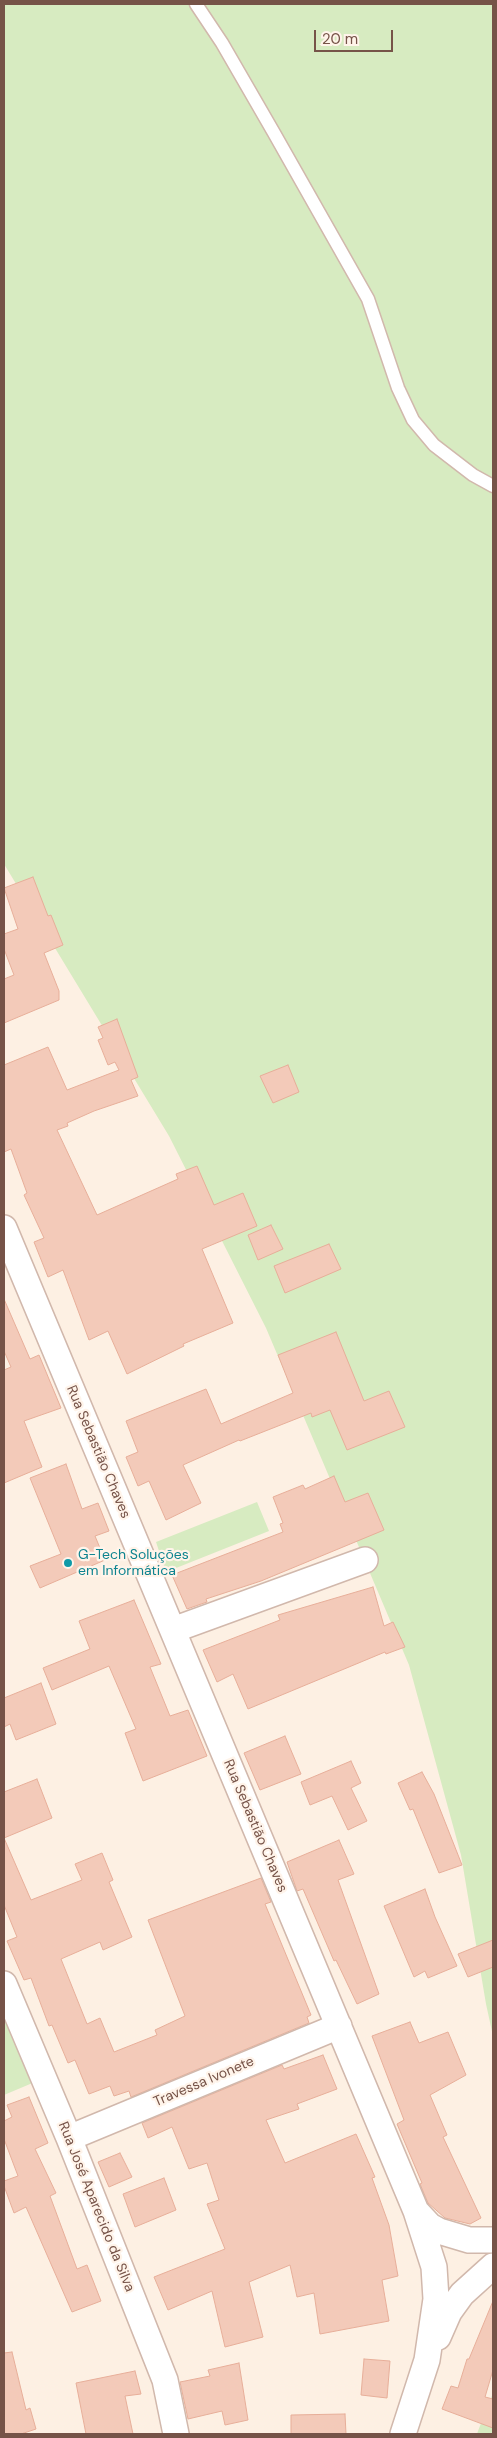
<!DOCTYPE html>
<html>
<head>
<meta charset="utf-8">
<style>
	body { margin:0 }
	#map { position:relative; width:497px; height:2438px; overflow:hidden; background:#fdf0e3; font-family:"DM Sans",sans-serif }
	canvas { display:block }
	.frame { position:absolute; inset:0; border:5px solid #765348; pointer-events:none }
	.scale { position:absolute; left:314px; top:30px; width:79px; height:22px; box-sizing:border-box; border:2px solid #765348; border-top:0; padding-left:6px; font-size:15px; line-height:18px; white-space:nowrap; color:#765348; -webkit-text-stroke:4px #fff4ea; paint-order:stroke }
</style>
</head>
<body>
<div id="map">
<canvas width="497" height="2438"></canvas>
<div class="frame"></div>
<div class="scale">20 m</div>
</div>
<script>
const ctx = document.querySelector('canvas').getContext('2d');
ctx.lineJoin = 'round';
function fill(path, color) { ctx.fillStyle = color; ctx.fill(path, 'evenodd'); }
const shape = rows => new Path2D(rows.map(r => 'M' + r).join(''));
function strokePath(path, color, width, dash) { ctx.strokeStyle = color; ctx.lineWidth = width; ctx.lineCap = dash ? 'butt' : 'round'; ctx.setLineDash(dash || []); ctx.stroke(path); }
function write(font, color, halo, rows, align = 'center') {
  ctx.font = font + ' "DM Sans",sans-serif'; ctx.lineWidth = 4.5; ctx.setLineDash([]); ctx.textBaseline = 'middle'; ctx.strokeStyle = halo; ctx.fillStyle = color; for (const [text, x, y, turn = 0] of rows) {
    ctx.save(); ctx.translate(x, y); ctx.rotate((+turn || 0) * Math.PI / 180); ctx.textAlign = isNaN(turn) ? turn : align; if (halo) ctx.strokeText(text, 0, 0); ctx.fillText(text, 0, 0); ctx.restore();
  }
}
fill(shape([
	[4,4,493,4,493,2036,486,2004,461,1855,409,1665,266,1328,169,1136,4,864],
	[257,1502,269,1531,166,1572,156,1542],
	[4,1989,42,2079,4,2095],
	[493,2393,493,2434,477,2434,478,2431]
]), '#d7ebc1');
const building = shape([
	[33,877,48,916,51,915,63,945,44,953,59,991,59,1000,4,1023,4,979,14,975,4,949,4,934,18,929,4,888,33,877],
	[117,1019,138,1077,131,1080,138,1096,94,1111,67,1123,68,1126,57,1130,97,1215,178,1179,176,1174,197,1166,214,1205,243,1193,257,1226,202,1249,233,1323,183,1344,184,1346,127,1374,108,1331,89,1340,63,1270,48,1277,34,1242,44,1238,24,1195,27,1193,11,1149,4,1152,4,1065,48,1047,67,1090,119,1070,115,1062,108,1065,98,1040,103,1038,98,1027,117,1019],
	[288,1065,299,1092,273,1103,260,1076,288,1065],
	[271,1225,283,1249,258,1260,248,1235,271,1225],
	[329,1244,341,1269,285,1293,274,1266,329,1244],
	[4,1299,30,1359,39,1355,61,1408,24,1421,42,1467,4,1483,4,1370,11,1367,4,1351,4,1299],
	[336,1332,364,1401,389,1391,405,1427,347,1450,330,1410,312,1417,311,1413,240,1441,239,1440,183,1465,201,1503,166,1520,149,1481,138,1486,126,1457,138,1452,126,1421,206,1389,221,1424,293,1393,278,1355,336,1332],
	[66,1464,82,1509,98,1503,109,1531,95,1536,105,1560,40,1588,30,1566,61,1554,30,1478,66,1464],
	[334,1476,345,1502,368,1493,384,1530,261,1581,206,1599,207,1602,187,1609,172,1575,283,1532,280,1524,283,1523,273,1497,303,1485,305,1489,334,1476],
	[373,1587,384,1626,393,1622,405,1647,386,1654,385,1652,248,1709,233,1674,217,1682,203,1650,280,1620,278,1615,373,1587],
	[134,1600,161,1664,150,1667,170,1716,188,1710,207,1756,143,1781,125,1733,136,1729,109,1666,52,1690,43,1668,90,1649,79,1621,134,1600],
	[41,1683,56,1724,16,1740,10,1724,4,1727,4,1698,41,1683],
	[285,1736,301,1774,260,1790,244,1753,285,1736],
	[351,1761,361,1783,351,1788,367,1821,348,1830,332,1796,310,1805,301,1782,351,1761],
	[422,1772,434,1794,462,1865,439,1873,413,1809,410,1810,398,1783,422,1772],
	[37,1779,52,1818,4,1838,31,1900,82,1880,75,1864,102,1853,113,1880,109,1882,132,1937,103,1950,100,1942,61,1959,87,2024,100,2018,114,2052,157,2035,155,2030,185,2016,148,1920,261,1878,271,1902,265,1904,311,2015,307,2017,309,2023,131,2097,129,2091,114,2096,110,2086,89,2094,75,2060,68,2063,52,2025,49,2026,31,1978,24,1980,7,1941,17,1937,4,1905,4,1792,37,1779],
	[339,1840,354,1874,338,1880,379,1994,357,2004,336,1960,334,1961,303,1889,297,1891,287,1862,339,1840],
	[425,1889,435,1917,457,1966,428,1978,425,1971,414,1977,384,1906,425,1889],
	[493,1940,493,1967,468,1977,458,1954,493,1940],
	[410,2022,419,2043,448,2032,466,2075,430,2095,447,2135,443,2137,481,2218,470,2224,445,2218,428,2203,420,2184,422,2183,397,2124,404,2120,372,2036,410,2022],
	[323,2055,337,2089,297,2104,299,2109,266,2120,285,2163,356,2134,375,2177,372,2178,389,2225,398,2276,382,2280,389,2321,320,2334,314,2293,297,2297,290,2265,249,2282,263,2337,225,2347,212,2291,168,2310,154,2277,225,2249,207,2204,219,2200,207,2163,189,2169,172,2127,148,2138,142,2123,282,2065,284,2069,323,2055],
	[29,2097,48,2143,35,2149,56,2193,50,2196,77,2269,87,2265,101,2301,72,2312,26,2207,14,2213,4,2186,4,2181,18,2176,4,2139,4,2121,12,2117,7,2105,29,2097],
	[120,2153,132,2177,109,2187,98,2162,120,2153],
	[164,2178,176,2210,135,2227,123,2194,164,2178],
	[493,2301,493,2370,485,2397,493,2399,493,2428,442,2409,451,2386,458,2388,467,2359,469,2359,493,2301],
	[12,2352,26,2410,30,2408,36,2429,21,2434,4,2434,4,2353,12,2352],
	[364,2359,390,2361,387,2398,361,2395,364,2359],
	[239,2363,248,2420,225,2425,222,2411,188,2419,180,2382,210,2376,208,2370,239,2363],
	[135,2371,141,2394,125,2396,133,2434,86,2434,76,2383,135,2371],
	[345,2414,346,2434,291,2434,291,2415,345,2414]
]);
fill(building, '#f3cab9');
strokePath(building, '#e7ae99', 1);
const service = shape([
	[196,4,222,43,274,133,368,299,398,388,413,420,434,445,473,475,493,486]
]);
const minor = shape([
	[4,1228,416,2211,434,2267,436,2299,427,2360,403,2434],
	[173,1630,365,1560],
	[4,1984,69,2138,165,2380,176,2434],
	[69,2138,339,2026],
	[416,2211,430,2226,439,2231,469,2240,493,2240],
	[438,2337,449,2312,462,2294,493,2266]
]);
strokePath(service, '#d1b8ac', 15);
strokePath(minor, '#d1b8ac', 28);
strokePath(service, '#fff', 12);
strokePath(minor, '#fff', 25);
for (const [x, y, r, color] of [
	[68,1563,5,"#0f9aa8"]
]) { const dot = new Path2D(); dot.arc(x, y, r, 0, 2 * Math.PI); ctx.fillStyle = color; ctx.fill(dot); strokePath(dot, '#fff4ea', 2); }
write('14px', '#765348', '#fff4ea', [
	["Rua Sebastião Chaves",98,1452,67],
	["Rua Sebastião Chaves",255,1826,67],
	["Travessa Ivonete",204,2082,-23],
	["Rua José Aparecido da Silva",96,2207,68]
]);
write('14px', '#0d838f', '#fff4ea', [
	["G-Tech Soluções",78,1555],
	["em Informática",78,1571]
], 'left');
</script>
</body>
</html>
